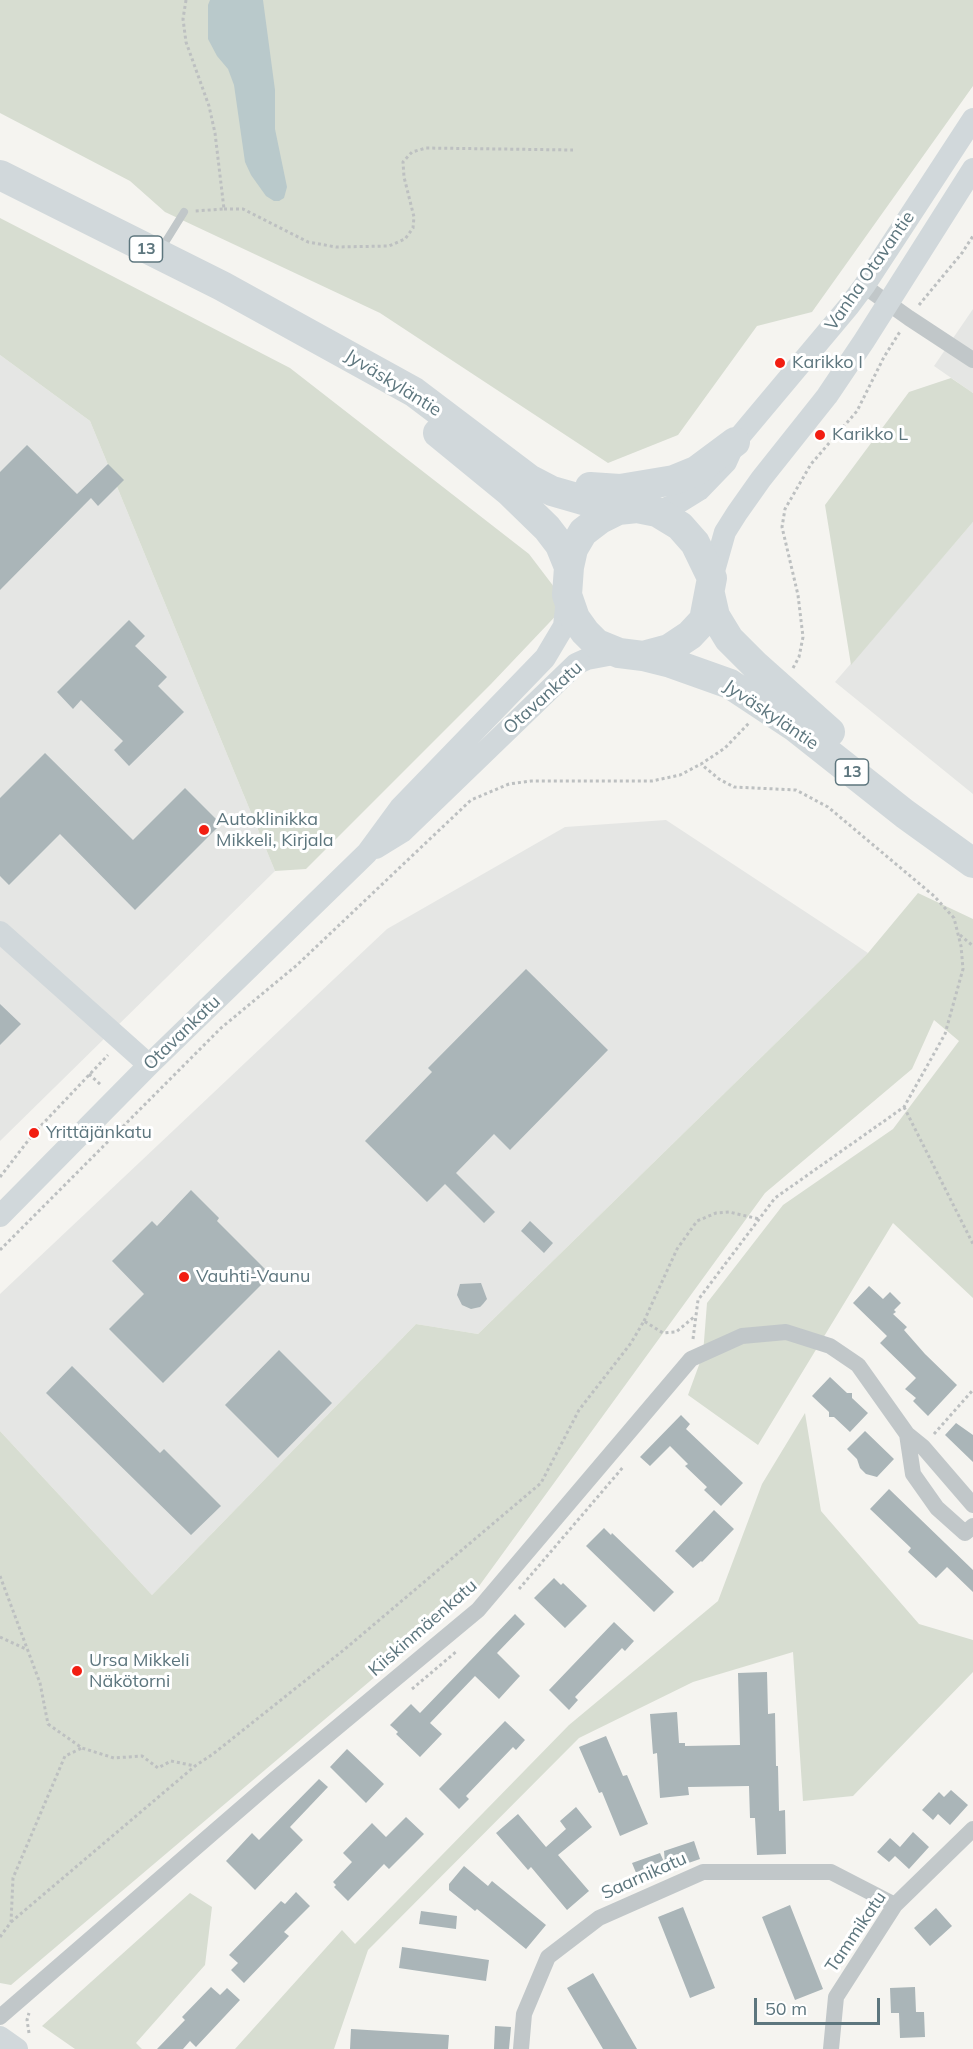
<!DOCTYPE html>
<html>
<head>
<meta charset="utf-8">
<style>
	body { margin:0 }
	#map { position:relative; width:973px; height:2049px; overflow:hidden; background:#f5f4f0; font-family:Mulish,sans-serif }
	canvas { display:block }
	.scale { position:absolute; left:754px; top:1998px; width:126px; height:27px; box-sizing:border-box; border:3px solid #5d767e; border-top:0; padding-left:8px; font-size:18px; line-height:21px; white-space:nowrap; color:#5d767e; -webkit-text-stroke:4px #fff; paint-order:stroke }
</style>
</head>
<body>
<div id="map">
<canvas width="973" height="2049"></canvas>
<div class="scale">50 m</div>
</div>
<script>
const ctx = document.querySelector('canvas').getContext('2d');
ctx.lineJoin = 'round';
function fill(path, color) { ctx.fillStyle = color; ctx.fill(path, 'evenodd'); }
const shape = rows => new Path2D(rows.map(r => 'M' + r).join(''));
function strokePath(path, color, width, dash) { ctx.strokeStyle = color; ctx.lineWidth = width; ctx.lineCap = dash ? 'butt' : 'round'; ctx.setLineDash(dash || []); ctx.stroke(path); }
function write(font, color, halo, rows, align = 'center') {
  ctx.font = font + ' Mulish,sans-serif'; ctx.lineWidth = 6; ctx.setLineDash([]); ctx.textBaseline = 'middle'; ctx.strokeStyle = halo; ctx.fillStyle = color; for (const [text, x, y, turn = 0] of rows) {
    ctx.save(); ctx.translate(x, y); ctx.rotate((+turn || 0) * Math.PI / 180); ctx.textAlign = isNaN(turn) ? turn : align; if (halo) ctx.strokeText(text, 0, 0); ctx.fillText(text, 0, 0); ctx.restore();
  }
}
fill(shape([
	[973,309,973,393,934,366],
	[0,355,90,421,275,871,0,1141],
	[973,522,973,794,835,682],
	[666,820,868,953,478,1334,416,1324,152,1595,0,1431,0,1294,387,929,565,827]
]), '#e5e6e4');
fill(shape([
	[0,0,973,0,973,86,812,312,757,326,678,435,608,463,380,313,165,212,130,181,0,113],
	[0,218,290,368,529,554,567,604,491,684,306,869,275,871,90,421,0,355],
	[951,378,973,393,973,522,851,665,825,505,909,392],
	[918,893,973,919,973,1298,893,1223,758,1445,688,1395,703,1354,707,1303,783,1205,893,1129,959,1041,934,1020,912,1069,765,1193,474,1593,11,1985,0,1983,0,1431,152,1595,416,1324,478,1334,868,953],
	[805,1413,821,1511,919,1624,973,1640,973,1672,853,1796,803,1801,793,1652,693,1682,579,1738,368,1950,334,2049,235,2049,342,1930,355,1944,569,1725,718,1601,762,1484],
	[190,1893,212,1907,205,1965,136,2043,142,2049,75,2049,42,2026]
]), '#d7ddd1');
fill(shape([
	[210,0,263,0,275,90,275,129,287,187,284,198,279,201,274,201,266,196,251,175,245,162,234,85,228,69,217,56,208,39,208,5]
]), '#b9c9cb');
fill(shape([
	[27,445,77,494,108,464,124,480,98,506,91,498,0,590,0,472],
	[129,620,145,636,135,646,167,677,158,686,184,712,129,766,114,750,123,741,81,700,73,709,57,692],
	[45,753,133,840,185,788,221,824,135,910,60,834,9,885,0,876,0,798],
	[526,969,608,1050,510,1150,494,1134,456,1173,495,1212,484,1223,445,1184,427,1202,365,1141,432,1072,428,1068],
	[0,1004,21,1024,0,1045],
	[191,1190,219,1218,217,1221,271,1275,163,1383,109,1329,144,1294,112,1261,152,1221,157,1226],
	[530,1221,553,1243,544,1253,521,1231],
	[481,1283,487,1299,483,1304,480,1307,471,1309,462,1305,457,1295,460,1284],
	[869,1286,883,1299,890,1292,901,1303,894,1310,896,1312,893,1314,907,1327,904,1330,925,1354,957,1385,928,1416,913,1401,916,1398,905,1389,916,1378,880,1343,887,1336,853,1303],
	[279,1350,332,1403,278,1458,225,1405],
	[72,1366,160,1453,164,1449,221,1506,191,1535,46,1393],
	[830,1377,847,1393,852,1393,852,1398,868,1413,850,1432,834,1417,829,1417,829,1412,812,1396],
	[681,1415,690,1424,686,1429,743,1483,721,1506,704,1490,707,1487,685,1466,688,1464,670,1446,650,1466,640,1457],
	[956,1423,973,1435,973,1462,945,1435],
	[865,1431,894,1459,877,1477,866,1474,860,1468,857,1459,847,1449],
	[889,1489,973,1570,973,1592,947,1567,936,1578,908,1552,911,1548,870,1509],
	[714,1510,734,1529,702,1562,701,1561,693,1568,675,1551],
	[604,1528,611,1535,612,1533,674,1592,654,1612,586,1546],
	[554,1578,561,1585,563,1583,587,1606,565,1628,534,1598],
	[515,1614,525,1624,497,1653,520,1676,499,1699,475,1676,430,1723,442,1734,420,1757,396,1734,398,1732,390,1725,411,1704,420,1713],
	[614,1622,634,1641,625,1651,622,1648,575,1697,578,1700,569,1710,549,1690],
	[767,1672,768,1714,775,1713,776,1766,778,1766,779,1811,785,1810,786,1854,757,1855,755,1818,750,1818,749,1786,688,1787,689,1795,660,1798,657,1753,653,1754,650,1714,677,1712,679,1743,685,1743,685,1746,740,1745,738,1673],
	[505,1721,525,1740,516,1750,513,1747,466,1796,469,1799,459,1809,439,1789],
	[606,1736,623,1776,627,1775,648,1824,620,1836,602,1792,599,1793,579,1747],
	[347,1749,384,1784,366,1803,330,1767],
	[319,1779,328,1787,290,1827,303,1840,255,1890,226,1861,252,1833,259,1840],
	[951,1790,968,1805,950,1825,938,1814,933,1820,922,1810,939,1792,944,1797],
	[576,1807,592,1827,558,1855,589,1891,567,1910,531,1867,528,1870,496,1833,518,1814,546,1847,566,1829,560,1821],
	[406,1817,424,1834,389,1869,384,1864,348,1901,334,1887,336,1885,333,1882,352,1862,343,1853,372,1823,386,1837],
	[913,1832,929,1847,909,1869,895,1856,889,1862,877,1852,890,1838,900,1847],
	[694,1841,700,1859,639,1880,632,1863,660,1853,665,1864,664,1851],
	[464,1866,488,1886,492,1881,546,1925,526,1949,477,1909,475,1911,449,1890,449,1884],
	[296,1892,310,1906,284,1932,289,1936,244,1983,231,1970,238,1963,229,1955,281,1901,285,1904],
	[790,1905,823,1989,795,2000,762,1917],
	[683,1907,715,1988,690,1998,658,1917],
	[936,1908,952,1926,930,1946,914,1928],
	[421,1911,457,1916,456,1929,419,1924],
	[402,1947,489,1960,486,1981,399,1968],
	[593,1973,637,2049,603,2049,567,1988],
	[211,1987,220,1995,227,1988,240,2000,196,2047,190,2041,183,2049,157,2049,185,2020,182,2017],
	[915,1987,916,2012,924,2012,925,2037,900,2038,899,2013,891,2013,890,1988],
	[495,2026,511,2027,509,2049,494,2049],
	[351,2029,449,2035,448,2049,350,2049]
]), '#aab5b8');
strokePath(shape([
	[186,0,183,19,186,42,209,106,215,133,224,209,195,211],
	[224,209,243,209,308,242,336,247,389,246,405,239,413,228,414,217,404,177,403,162,412,152,426,148,573,150],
	[919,305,962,253,973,236],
	[793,668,799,657,803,637,798,595,782,527,785,509,811,464,857,411,884,357,901,330],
	[960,935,973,946],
	[89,1074,102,1086],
	[904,1107,973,1244],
	[0,1177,34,1133,108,1055],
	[0,1250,221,1028,297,965,471,800,509,784,531,781,652,781,680,775,701,764,725,748,749,723],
	[644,1321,677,1249,697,1221,716,1213,729,1212,759,1219],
	[693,1339,698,1300,775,1198,904,1107,945,1034,963,969,961,946,954,918,934,896,828,807,796,790,734,787,719,779,701,764],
	[934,1434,973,1390],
	[0,1576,40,1683,48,1724,82,1748,114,1758,142,1756,158,1768,171,1761,195,1766],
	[519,1589,624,1466],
	[0,1637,26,1649],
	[412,1689,457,1651],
	[11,1922,195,1766,213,1754,345,1649,541,1483,579,1410,631,1343,644,1321,663,1333,676,1332,694,1317],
	[0,1937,11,1922,13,1878,65,1756,82,1748],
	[29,2033,27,2020,29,2013]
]), '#bdc0c1', 3, [3, 3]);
strokePath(shape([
	[161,249,184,212]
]), '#c1c7c9', 8);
strokePath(shape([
	[864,286,909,318,973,360],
	[907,1434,913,1474,937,1508,965,1533,973,1526],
	[0,2017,275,1779,478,1610,691,1359,742,1336,786,1332,830,1346,858,1365,907,1434,923,1447,973,1505],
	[521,2049,524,2014,548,1957,599,1918,703,1872,831,1872,895,1905],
	[831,2049,836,1997,895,1905,973,1829]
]), '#c1c7c9', 16);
strokePath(shape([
	[657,512,678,503,699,490,726,462,735,442,849,306,864,286,973,119],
	[712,578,725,532,737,513,761,479,827,396,864,341,973,169],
	[376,848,402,832,576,664,587,659,619,653],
	[0,932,149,1065],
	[0,1216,149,1065,367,853,400,808,545,658,564,626,567,599],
	[0,2037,17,2049]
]), '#d1d8db', 22);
strokePath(shape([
	[0,175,222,286,414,392,529,479,552,491,618,510],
	[438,433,510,492,547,528,560,545,569,567],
	[590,487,620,489,674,480,696,471,735,442],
	[637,508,657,512,680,526,695,543,712,578,704,620,690,635,669,649,643,656,619,653,597,644,585,632,575,618,567,595,569,567,573,549,583,532,600,519,618,510,637,508],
	[710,594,715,616,729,639,756,666,830,732],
	[643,656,671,663,730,684,795,727,905,814,973,863]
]), '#d1d8db', 30);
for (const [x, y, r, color] of [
	[780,363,6,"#f21e12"],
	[820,435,6,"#f21e12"],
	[204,830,6,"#f21e12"],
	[34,1133,6,"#f21e12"],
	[184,1277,6,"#f21e12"],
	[77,1671,6,"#f21e12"]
]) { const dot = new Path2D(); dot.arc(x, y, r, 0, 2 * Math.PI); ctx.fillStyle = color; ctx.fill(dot); strokePath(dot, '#fff', 2); }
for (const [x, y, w] of [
	[146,249,33],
	[852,772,33]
]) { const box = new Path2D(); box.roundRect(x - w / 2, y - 13, w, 26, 4.5); ctx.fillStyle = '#fff'; ctx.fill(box); strokePath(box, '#5d767e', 1.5); }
write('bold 16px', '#5d767e', null, [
	["13",146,249],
	["13",852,772]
]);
write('18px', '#5d767e', '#fff', [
	["Vanha Otavantie",870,271,-55],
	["Jyväskyläntie",393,383,32],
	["Otavankatu",543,698,-42],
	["Jyväskyläntie",771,715,34],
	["Otavankatu",182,1033,-44],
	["Kiiskinmäenkatu",423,1628,-41],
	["Saarnikatu",644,1876,-24],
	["Tammikatu",856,1932,-56]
]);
write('18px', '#5d767e', '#fff', [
	["Karikko I",792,363],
	["Karikko L",832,435],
	["Autoklinikka",216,820],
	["Mikkeli, Kirjala",216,841],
	["Yrittäjänkatu",46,1133],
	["Vauhti-Vaunu",196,1277],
	["Ursa Mikkeli",89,1661],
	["Näkötorni",89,1682]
], 'left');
</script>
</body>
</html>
